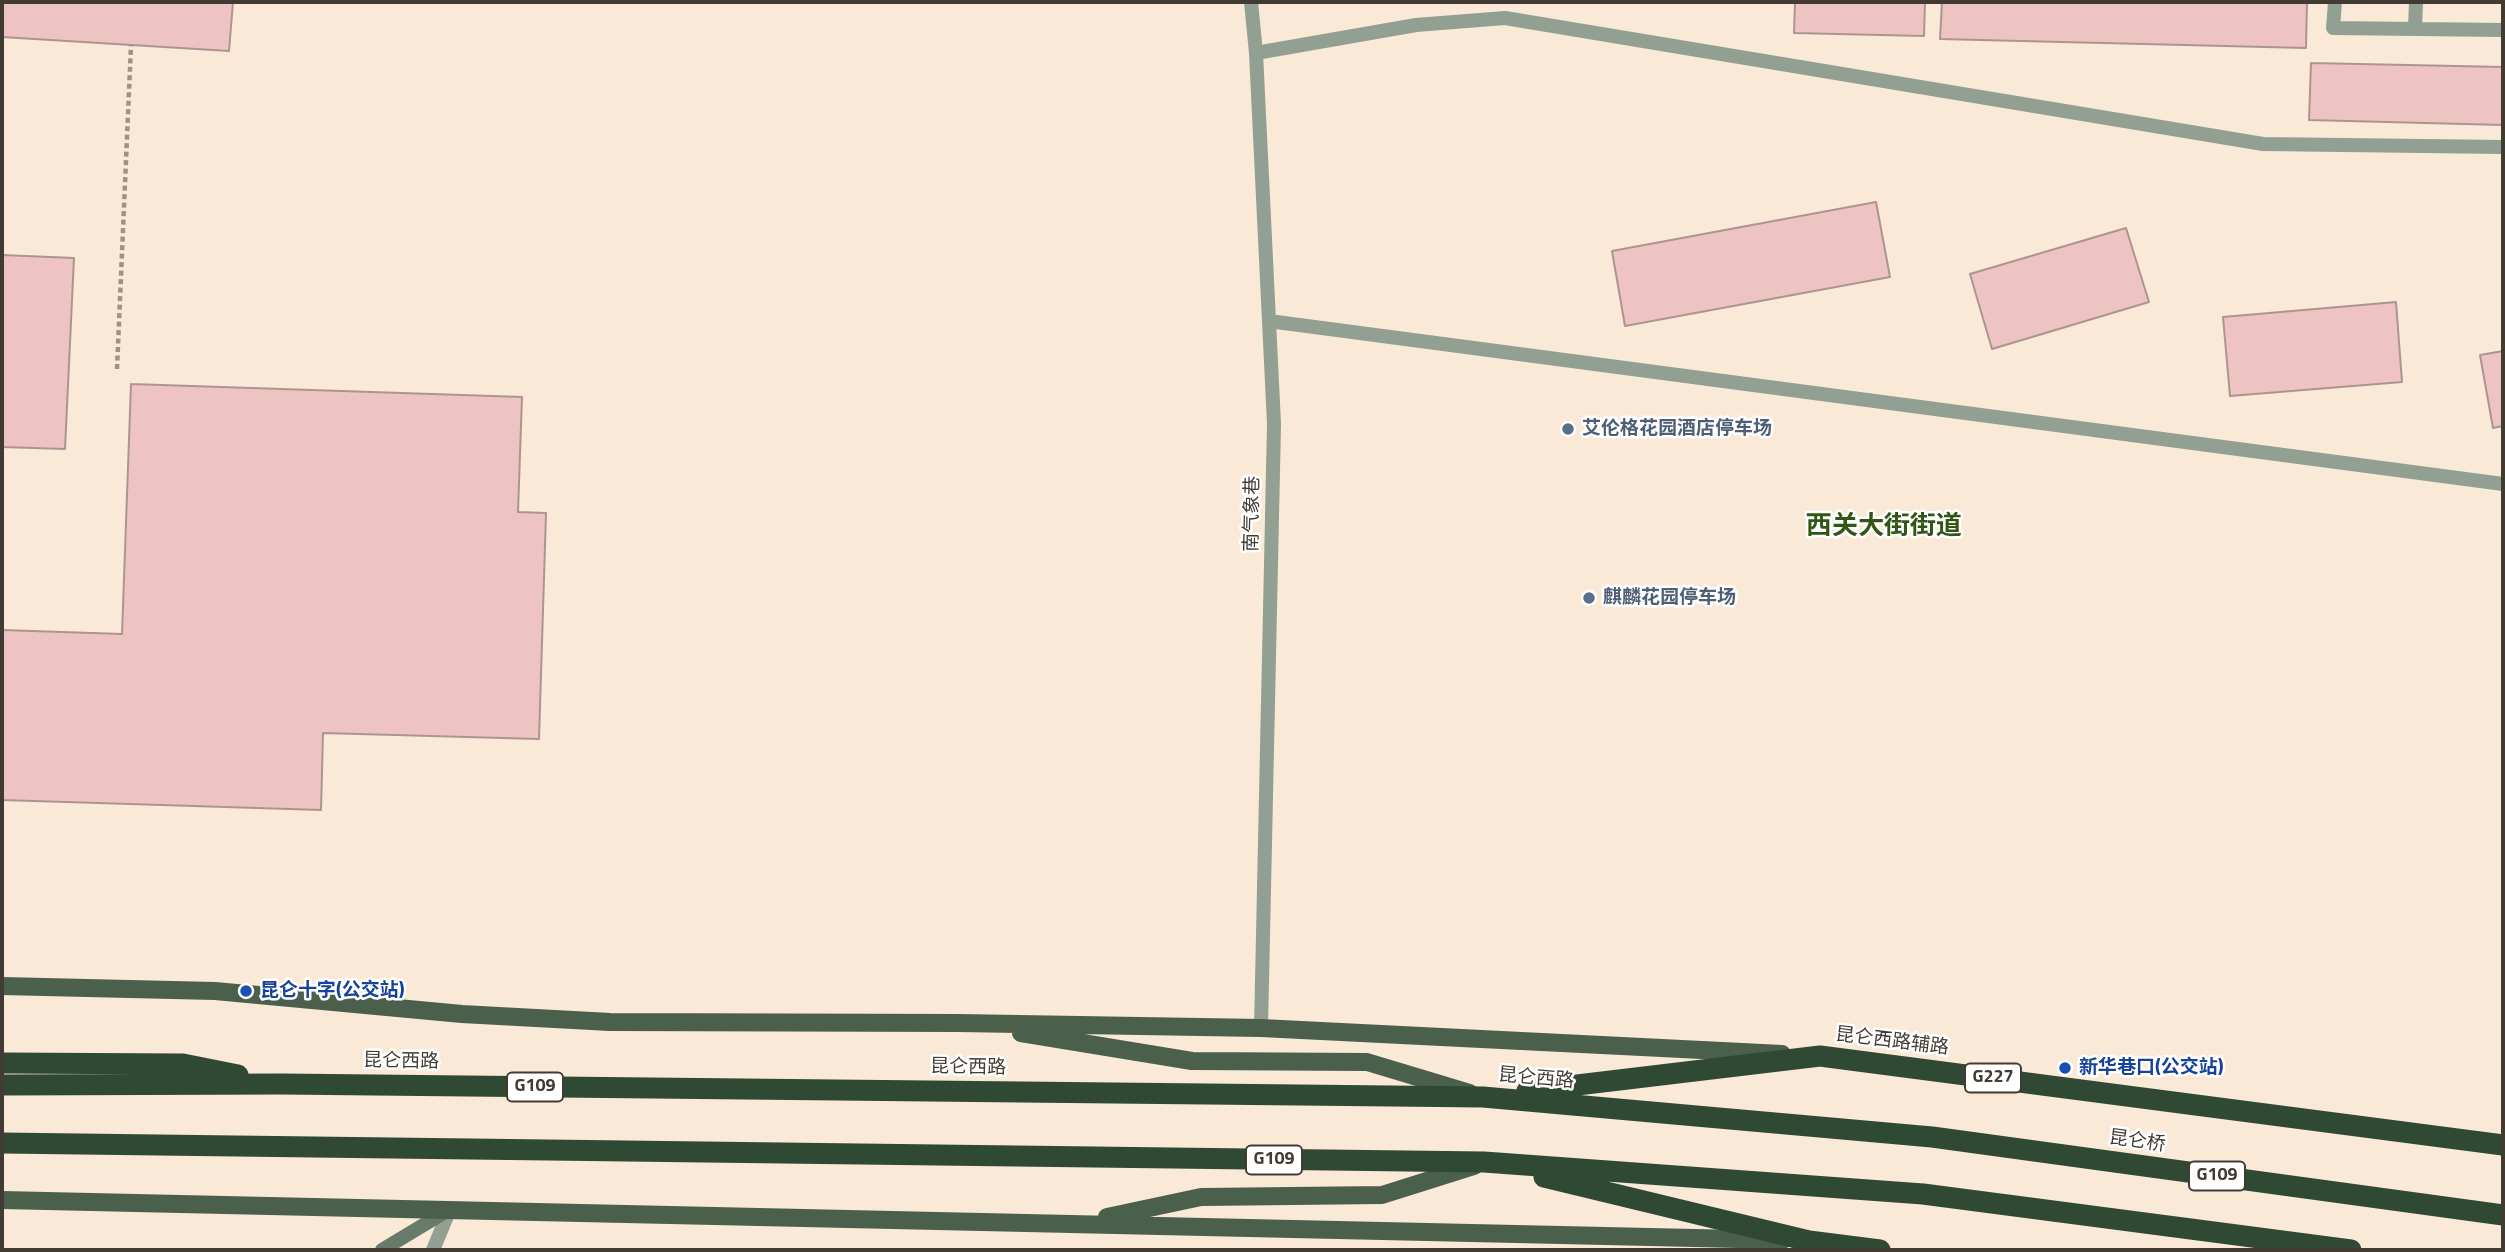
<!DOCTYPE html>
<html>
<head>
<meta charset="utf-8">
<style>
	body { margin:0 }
	#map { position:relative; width:2505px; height:1252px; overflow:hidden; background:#f9e9d6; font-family:"Titillium Web",sans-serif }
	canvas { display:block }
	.frame { position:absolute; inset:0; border:4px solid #423b34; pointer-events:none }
</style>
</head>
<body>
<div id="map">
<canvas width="2505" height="1252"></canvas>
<div class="frame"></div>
</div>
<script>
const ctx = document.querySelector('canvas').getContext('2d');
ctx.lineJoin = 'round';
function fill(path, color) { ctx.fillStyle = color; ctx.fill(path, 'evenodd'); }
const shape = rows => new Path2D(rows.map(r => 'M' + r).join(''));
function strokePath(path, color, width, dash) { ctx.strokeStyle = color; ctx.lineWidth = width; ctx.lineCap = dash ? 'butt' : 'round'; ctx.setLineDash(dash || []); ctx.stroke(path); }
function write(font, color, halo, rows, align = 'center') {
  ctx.font = font + ' "Titillium Web","Noto Sans SC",sans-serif'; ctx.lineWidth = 5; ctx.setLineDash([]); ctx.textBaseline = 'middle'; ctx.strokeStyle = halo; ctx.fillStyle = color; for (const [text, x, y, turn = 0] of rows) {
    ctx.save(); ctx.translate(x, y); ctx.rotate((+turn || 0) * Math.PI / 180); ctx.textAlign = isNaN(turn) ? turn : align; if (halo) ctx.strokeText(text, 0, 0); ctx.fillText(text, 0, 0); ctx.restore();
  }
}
const building = shape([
	[2,2,233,2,229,51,2,37,2,2],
	[1795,2,1925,2,1924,36,1794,33,1795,2],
	[1942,2,2307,2,2306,48,1940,39,1942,2],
	[2311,63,2503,67,2503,125,2309,120,2311,63],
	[1876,202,1890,277,1625,326,1612,251,1876,202],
	[2126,228,2149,302,1992,349,1970,274,2126,228],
	[2,255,74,258,65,449,2,447,2,255],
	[2396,302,2402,382,2230,396,2223,317,2396,302],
	[2503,351,2503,426,2493,428,2480,355,2503,351],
	[131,384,522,397,518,512,546,513,539,739,323,733,321,810,2,800,2,630,122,634,131,384]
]);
fill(building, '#eec4c2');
strokePath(building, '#ad9492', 2);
strokePath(shape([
	[117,369,131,45]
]), '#9e9285', 4.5, [5, 3.5]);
strokePath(shape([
	[2335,2,2333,28,2503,30],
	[2415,29,2416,2],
	[1256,53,1416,25,1505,18,2263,144,2503,147]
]), '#929f93', 14);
strokePath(shape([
	[1251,2,1256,53,1274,424,1261,1028],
	[1269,321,2503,484],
	[433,1250,450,1209]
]), '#929f93', 14);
strokePath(shape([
	[382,1250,450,1209]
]), '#687a6a', 14);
strokePath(shape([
	[2,986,215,991,462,1014,610,1022,958,1023,1261,1028,1782,1054],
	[1021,1033,1192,1061,1367,1062,1470,1093],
	[2,1200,1783,1240],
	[1107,1217,1201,1197,1382,1195,1474,1166]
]), '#4a604c', 18);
strokePath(shape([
	[2,1063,183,1064,238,1075],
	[2,1085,282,1084,1483,1097,1932,1137,2503,1215],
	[1527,1091,1820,1056,2503,1145],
	[2,1143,1484,1162,1923,1194,2351,1250],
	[1544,1177,1809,1241,1880,1250]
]), '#304934', 21);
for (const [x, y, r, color] of [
	[1568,429,7,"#5c6f8a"],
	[1589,598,7,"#5c6f8a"],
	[246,991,7,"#1a4fb4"],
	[2065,1068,7,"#1a4fb4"]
]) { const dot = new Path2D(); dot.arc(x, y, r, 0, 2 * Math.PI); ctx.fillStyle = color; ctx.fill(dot); strokePath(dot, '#fff', 2.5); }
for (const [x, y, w] of [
	[1993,1078,56],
	[535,1087,56],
	[1274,1160,56],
	[2217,1176,56]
]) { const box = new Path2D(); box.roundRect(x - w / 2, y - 14.5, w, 29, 5); ctx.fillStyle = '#fff'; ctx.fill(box); strokePath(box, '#423b34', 2); }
write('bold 18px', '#423b34', null, [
	["G227",1993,1078],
	["G109",535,1087],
	["G109",1274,1160],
	["G109",2217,1176]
]);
write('bold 19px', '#4e5e75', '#fff', [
	["艾伦格花园酒店停车场",1582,429],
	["麒麟花园停车场",1603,598]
], 'left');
write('19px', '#423b34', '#fff', [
	["南气象巷",1253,514,-89],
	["昆仑西路辅路",1892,1042,7],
	["昆仑西路",401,1062,1],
	["昆仑西路",968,1068,1],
	["昆仑西路",1536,1079,5],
	["昆仑桥",2137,1142,8]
]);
write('bold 19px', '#164399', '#fff', [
	["昆仑十字(公交站)",260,991],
	["新华巷口(公交站)",2079,1068]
], 'left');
write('bold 26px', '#325616', '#fff', [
	["西关大街街道",1884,528]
]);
</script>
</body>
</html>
